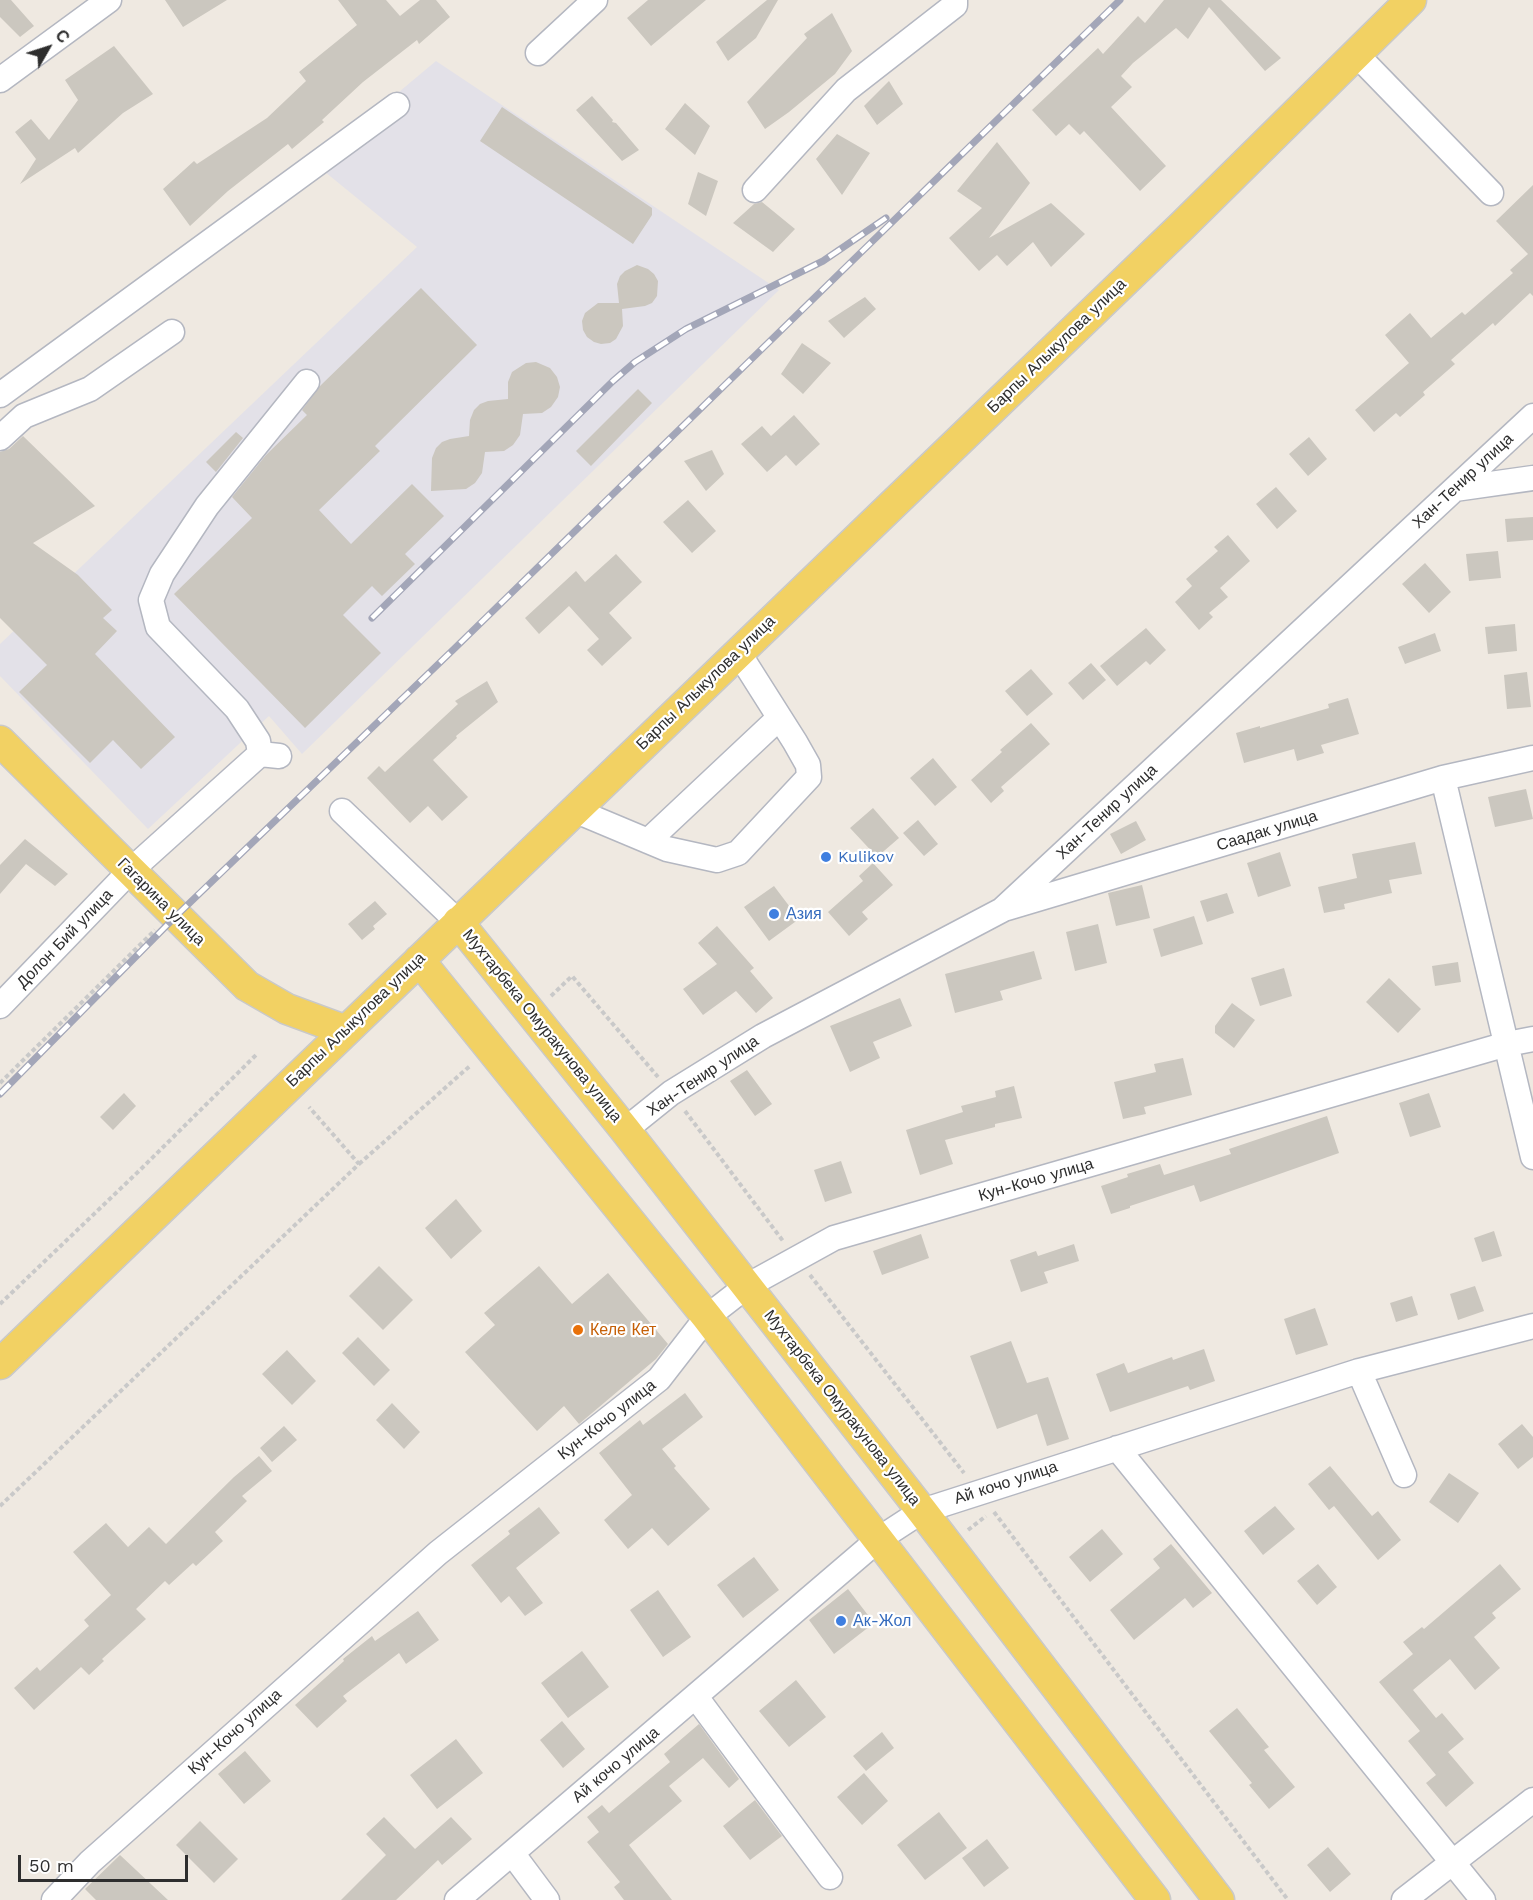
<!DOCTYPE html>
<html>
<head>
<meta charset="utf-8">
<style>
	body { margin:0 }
	#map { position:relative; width:1533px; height:1900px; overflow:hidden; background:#efe9e1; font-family:"Work Sans",sans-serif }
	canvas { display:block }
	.north { position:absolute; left:18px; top:18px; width:60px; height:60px; -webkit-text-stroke:4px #fff; paint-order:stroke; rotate:51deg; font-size:16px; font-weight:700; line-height:24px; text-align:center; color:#2e2e2e }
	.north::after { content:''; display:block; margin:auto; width:21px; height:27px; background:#2e2e2e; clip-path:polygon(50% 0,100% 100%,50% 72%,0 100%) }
	.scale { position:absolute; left:18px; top:1855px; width:170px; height:27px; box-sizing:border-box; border:3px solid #2e2e2e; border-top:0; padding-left:8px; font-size:18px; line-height:21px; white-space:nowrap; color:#2e2e2e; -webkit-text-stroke:4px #fff; paint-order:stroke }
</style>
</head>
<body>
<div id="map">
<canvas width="1533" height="1900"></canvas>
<div class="north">С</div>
<div class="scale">50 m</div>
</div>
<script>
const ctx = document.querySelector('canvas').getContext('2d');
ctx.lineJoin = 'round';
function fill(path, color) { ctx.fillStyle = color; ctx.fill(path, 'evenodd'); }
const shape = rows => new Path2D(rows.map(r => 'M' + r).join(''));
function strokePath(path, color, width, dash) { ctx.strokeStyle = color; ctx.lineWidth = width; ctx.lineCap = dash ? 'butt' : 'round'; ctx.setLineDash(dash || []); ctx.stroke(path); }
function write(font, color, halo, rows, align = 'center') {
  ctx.font = font + ' "Work Sans",sans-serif'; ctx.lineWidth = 4.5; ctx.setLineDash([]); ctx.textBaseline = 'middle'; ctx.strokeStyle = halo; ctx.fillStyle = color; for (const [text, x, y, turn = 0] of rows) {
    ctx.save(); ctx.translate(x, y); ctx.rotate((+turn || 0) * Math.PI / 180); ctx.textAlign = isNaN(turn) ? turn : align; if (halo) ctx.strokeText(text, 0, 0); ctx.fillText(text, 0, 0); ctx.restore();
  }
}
fill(shape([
	[436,61,779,290,302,754,269,716,148,829,0,676,0,644,417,247,314,163]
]), '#e3e1e8');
fill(shape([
	[0,0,11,0,34,26,20,37,0,17],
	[165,0,227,0,183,27],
	[338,0,386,0,400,16,420,0,436,0,450,17,419,44,417,40,363,82,322,120,324,122,292,149,288,144,228,191,190,226,163,189,194,161,197,164,267,118,306,81,299,72,357,25],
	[648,0,706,0,651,46,627,18],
	[767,0,778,0,756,38,728,61,716,42],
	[1164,0,1221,0,1281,58,1265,71,1209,7,1188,39,1176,28,1133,63,1121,76,1132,87,1111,107,1166,166,1140,191,1084,131,1080,135,1069,124,1056,136,1032,110,1098,48,1103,54,1138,16,1145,23],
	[832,13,852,51,835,74,789,112,765,129,747,102,807,38,804,34],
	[114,46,153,94,123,113,78,153,75,148,20,184,36,159,15,132,31,119,49,140,78,100,65,80],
	[889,81,903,104,877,125,864,106],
	[592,96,613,120,612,122,616,123,639,150,622,161,576,110],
	[685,103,710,126,695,155,665,129],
	[502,107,652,208,652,215,633,244,480,141],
	[837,134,870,153,842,195,816,159],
	[997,142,1030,183,989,238,1051,203,1085,234,1051,267,1033,242,1007,266,997,255,979,271,949,238,982,208,957,191],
	[698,172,718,181,706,216,688,204],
	[1533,185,1533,296,1530,293,1495,326,1493,323,1451,360,1455,364,1423,392,1425,395,1400,417,1396,413,1374,432,1355,410,1409,363,1385,335,1410,313,1431,338,1462,312,1465,315,1513,273,1510,270,1528,254,1496,221],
	[762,202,795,229,773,252,733,223,754,204],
	[637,265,648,269,654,274,658,281,657,296,652,303,645,306,622,309,623,326,616,339,610,343,601,344,594,342,587,337,583,330,582,321,585,313,598,303,619,303,617,284,620,276,625,271],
	[421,288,477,345,375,446,380,451,319,510,351,544,412,484,444,516,405,554,415,564,382,596,372,586,343,615,381,653,305,728,174,594,252,518,232,497,266,455,307,415,302,410,320,386],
	[865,297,876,309,844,338,828,321],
	[802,343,831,363,803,394,781,374],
	[536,362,550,368,557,377,560,387,558,397,551,407,542,413,523,414,520,435,513,445,504,451,485,452,482,473,475,483,466,489,431,491,432,458,436,448,442,442,450,439,469,436,470,420,474,410,480,404,488,401,508,399,508,382,512,372,526,363],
	[638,389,652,403,591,466,576,451],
	[794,415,820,444,796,466,786,455,767,472,741,444,762,426,771,436],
	[236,432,243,438,216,472,206,462],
	[23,436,95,506,33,543,78,575,112,610,103,618,117,631,95,654,175,737,141,769,113,740,90,763,19,692,47,665,0,618,0,452,9,449],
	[1309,437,1327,459,1308,476,1289,454],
	[712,450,724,474,706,491,684,461],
	[1276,487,1297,511,1277,529,1256,504],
	[688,500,716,531,692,553,663,522],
	[1533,517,1533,540,1507,542,1505,519],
	[1228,535,1250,561,1220,588,1228,597,1209,613,1213,617,1199,630,1175,602,1192,586,1186,579,1218,551,1214,547],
	[1498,551,1501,578,1469,581,1466,554],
	[616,554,642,582,609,613,632,638,602,666,587,650,599,639,569,606,539,634,525,618,576,571,585,582],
	[1425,563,1451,592,1429,613,1402,584],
	[1515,624,1517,651,1488,654,1485,627],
	[1146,628,1166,650,1150,665,1146,661,1117,686,1100,666],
	[1435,633,1441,651,1405,664,1398,647],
	[1091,663,1106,680,1083,700,1068,683],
	[1031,669,1053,694,1027,716,1005,691],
	[1527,672,1531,707,1507,709,1504,675],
	[487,681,498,702,456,736,457,738,433,760,468,797,442,821,428,806,410,823,367,778,379,766,385,772,458,704,455,701],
	[1348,698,1359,734,1321,745,1324,753,1297,761,1294,749,1244,763,1236,733,1260,726,1260,728,1329,708,1328,704],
	[1031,723,1050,744,1001,787,1004,791,991,803,971,780,1002,752,1000,750],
	[933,758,957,787,935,806,910,778],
	[1526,789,1533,819,1495,827,1488,797],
	[873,808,899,838,877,857,850,828],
	[918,820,938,844,924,856,903,833],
	[1136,821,1146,840,1121,854,1110,834],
	[25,839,68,874,55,886,26,864,0,894,0,865],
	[1415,842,1422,874,1389,880,1392,893,1344,904,1345,909,1324,913,1318,887,1357,878,1352,854],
	[1280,852,1291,886,1258,897,1247,863],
	[873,863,893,885,862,912,868,919,849,936,828,912,863,881,859,876],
	[1142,885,1150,918,1116,926,1108,893],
	[774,886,799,919,769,941,744,907],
	[1227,893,1234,913,1207,922,1200,901],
	[375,901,387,914,373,926,375,929,362,940,348,924],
	[1194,916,1203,944,1161,957,1153,929],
	[1098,924,1107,963,1075,971,1066,932],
	[717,926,754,968,750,971,773,998,756,1013,736,991,703,1015,683,989,717,964,698,943],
	[1034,951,1042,979,1000,991,1003,1000,955,1013,945,974],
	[1458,962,1461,982,1435,986,1432,966],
	[1284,968,1292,996,1260,1006,1251,978],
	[1389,978,1421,1009,1398,1033,1366,1002],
	[900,998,912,1026,873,1042,880,1058,850,1072,830,1026],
	[1232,1003,1255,1020,1234,1048,1215,1033,1215,1026],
	[1183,1058,1192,1095,1144,1107,1146,1114,1123,1119,1114,1082,1156,1072,1154,1064],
	[747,1070,772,1104,755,1116,730,1081],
	[1014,1086,1022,1118,995,1124,995,1127,945,1140,953,1164,920,1175,906,1130,963,1112,961,1106,996,1097,995,1091],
	[124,1093,136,1106,113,1130,100,1117],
	[1429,1093,1441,1127,1410,1137,1399,1103],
	[1327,1116,1339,1153,1200,1202,1194,1185,1130,1206,1130,1208,1111,1214,1101,1186,1128,1177,1127,1174,1160,1164,1164,1175,1231,1154,1229,1149],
	[841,1161,852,1193,825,1202,814,1170],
	[456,1199,482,1231,451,1259,425,1228],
	[1494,1231,1502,1256,1482,1262,1474,1238],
	[921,1234,929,1258,882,1275,873,1251],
	[1074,1244,1079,1261,1044,1272,1048,1283,1021,1292,1010,1260,1036,1251,1038,1256],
	[379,1266,413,1300,383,1330,349,1296],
	[539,1266,572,1304,608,1273,668,1344,656,1359,579,1424,564,1406,537,1431,465,1352,495,1325,484,1313],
	[1475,1286,1484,1311,1458,1320,1450,1294],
	[1412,1296,1418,1315,1396,1322,1390,1303],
	[1315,1308,1328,1345,1296,1355,1284,1319],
	[358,1337,390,1370,374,1386,342,1353],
	[1011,1341,1027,1383,1048,1377,1069,1439,1047,1446,1037,1414,997,1429,970,1356],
	[1204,1349,1215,1381,1190,1390,1188,1386,1110,1412,1096,1374,1124,1363,1128,1373,1172,1357,1173,1360],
	[287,1350,316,1381,292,1405,262,1374],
	[685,1393,703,1417,662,1449,676,1466,674,1468,710,1509,668,1546,652,1528,628,1549,604,1520,632,1495,599,1453,640,1420,643,1425],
	[392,1403,420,1432,404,1449,376,1420],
	[1522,1424,1533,1437,1533,1457,1518,1469,1498,1444],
	[284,1426,297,1440,272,1462,260,1448],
	[259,1456,272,1471,242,1496,247,1501,215,1532,223,1541,196,1566,193,1563,169,1585,165,1581,136,1609,146,1619,102,1659,104,1661,89,1675,81,1667,34,1710,14,1688,37,1667,40,1671,89,1626,84,1620,111,1595,73,1552,106,1523,128,1547,149,1527,166,1544,234,1477],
	[1330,1466,1372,1516,1378,1511,1401,1540,1378,1560,1334,1506,1329,1510,1308,1484],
	[1449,1473,1479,1493,1458,1523,1429,1502],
	[1275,1506,1295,1529,1263,1555,1244,1531],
	[539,1507,560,1533,516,1568,543,1603,525,1616,509,1596,501,1603,471,1565,510,1534,508,1531],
	[1102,1529,1123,1554,1090,1582,1069,1557],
	[1171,1544,1212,1593,1193,1608,1185,1598,1134,1640,1110,1610,1160,1568,1153,1559],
	[754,1557,779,1590,743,1618,717,1585],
	[1318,1564,1337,1587,1317,1605,1297,1581],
	[1500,1564,1521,1589,1492,1613,1496,1618,1474,1637,1500,1668,1475,1690,1450,1659,1413,1690,1436,1718,1442,1713,1464,1739,1448,1752,1474,1783,1446,1807,1426,1783,1436,1775,1408,1741,1420,1731,1379,1682,1413,1654,1403,1642,1422,1627,1424,1629],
	[848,1589,874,1623,834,1654,809,1620],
	[658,1590,691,1637,663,1657,630,1610],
	[418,1611,439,1640,406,1664,399,1653,343,1696,347,1701,317,1728,295,1705,344,1661,343,1659,372,1636,375,1641],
	[582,1651,609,1687,568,1718,541,1683],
	[796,1680,826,1717,789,1747,759,1711],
	[1237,1708,1269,1747,1264,1750,1295,1787,1269,1809,1249,1785,1252,1783,1209,1731],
	[562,1721,585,1749,563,1768,540,1740],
	[699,1724,739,1779,729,1788,703,1758,669,1786,682,1801,629,1845,672,1900,624,1900,614,1887,620,1882,587,1842,599,1832,587,1817,602,1805,609,1813,670,1762,664,1754],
	[882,1732,894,1748,866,1771,853,1756],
	[456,1739,483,1773,437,1809,410,1775],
	[245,1751,271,1781,244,1804,218,1774],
	[864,1773,888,1801,862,1825,837,1797],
	[755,1800,782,1836,750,1860,723,1826],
	[939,1812,967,1848,925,1880,897,1845],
	[384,1817,415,1849,451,1817,472,1839,442,1865,438,1860,396,1900,341,1900,386,1855,366,1834],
	[200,1821,238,1859,214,1883,176,1845],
	[987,1839,1009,1868,984,1887,962,1858],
	[1328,1847,1351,1874,1330,1892,1307,1865],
	[120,1855,168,1900,96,1900,85,1889]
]), '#cbc7bf');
const minor = shape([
	[538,53,595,0],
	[1356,54,1491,193],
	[0,80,109,0],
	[755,190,846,90,955,5,955,0],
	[0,395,397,105],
	[0,438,24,416,90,389,172,332],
	[1455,489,1533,478],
	[260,754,258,741,237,709,158,627,151,600,162,574,207,506,307,382],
	[1443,778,1533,1157],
	[574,810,667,849,717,860,738,853,809,777,808,765,795,742,738,652],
	[342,811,458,922],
	[648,841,779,718],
	[1007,908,1443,778,1533,758],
	[0,1006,130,871,260,754,279,756],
	[625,1130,671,1093,763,1036,1002,910,1533,416],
	[1359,1371,1404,1475],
	[1117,1448,1483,1900],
	[696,1697,830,1877],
	[512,1853,547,1900],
	[54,1900,90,1862,438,1553,659,1379,707,1317,747,1286,834,1238,1507,1044,1533,1039],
	[457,1900,879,1539,922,1511,1359,1371,1533,1326],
	[1404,1900,1533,1800]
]);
const major = shape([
	[0,741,247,986,287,1009,344,1030],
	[458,922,625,1130,922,1511,1219,1900],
	[419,960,707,1317,1155,1900],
	[0,1364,1181,227,1411,0]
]);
strokePath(minor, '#b4b7c1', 27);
strokePath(major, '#c9c9c9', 33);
strokePath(shape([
	[551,996,572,976,658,1077],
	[0,1083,155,930],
	[685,1111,783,1241],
	[359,1164,471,1065],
	[810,1275,964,1473],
	[0,1304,141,1169,258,1053],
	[0,1506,359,1164,309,1107],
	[994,1512,1288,1900],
	[968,1530,986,1516]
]), '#c9c9c9', 4, [4.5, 3]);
strokePath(minor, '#fff', 24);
strokePath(major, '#f2d163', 30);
const rail = shape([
	[372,618,613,381,635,362,686,329,823,261,886,218],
	[0,1094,176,916,455,648,1120,0]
]);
strokePath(rail, '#a3a6b8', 7);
strokePath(rail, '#fff', 4.5, [14]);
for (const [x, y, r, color] of [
	[826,857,6,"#3f7fe0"],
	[774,914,6,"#3f7fe0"],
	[578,1330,6,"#e8710a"],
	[841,1621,6,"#3f7fe0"]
]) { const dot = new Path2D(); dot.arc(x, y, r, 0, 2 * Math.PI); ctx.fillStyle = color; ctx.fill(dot); strokePath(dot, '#fff', 2); }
write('16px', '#2e2e2e', '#fff', [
	["Барпы Алыкулова улица",1057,346,-44],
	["Хан-Тенир улица",1463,481,-43],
	["Барпы Алыкулова улица",706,683,-44],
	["Хан-Тенир улица",1107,812,-43],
	["Саадак улица",1267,831,-17],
	["Гагарина улица",161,902,45],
	["Долон Бий улица",65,939,-46],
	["Барпы Алыкулова улица",356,1020,-44],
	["Мухтарбека Омуракунова улица",542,1026,51],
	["Хан-Тенир улица",703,1076,-34],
	["Кун-Кочо улица",1036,1180,-16],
	["Мухтарбека Омуракунова улица",842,1408,52],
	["Кун-Кочо улица",607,1420,-38],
	["Ай кочо улица",1006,1483,-18],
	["Кун-Кочо улица",235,1732,-42],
	["Ай кочо улица",616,1765,-40]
]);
write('16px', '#366cbe', '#fff', [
	["Kulikov",838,857],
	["Азия",786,914],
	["Ак-Жол",853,1621]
], 'left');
write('16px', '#c56008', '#fff', [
	["Келе Кет",590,1330]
], 'left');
</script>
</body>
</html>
